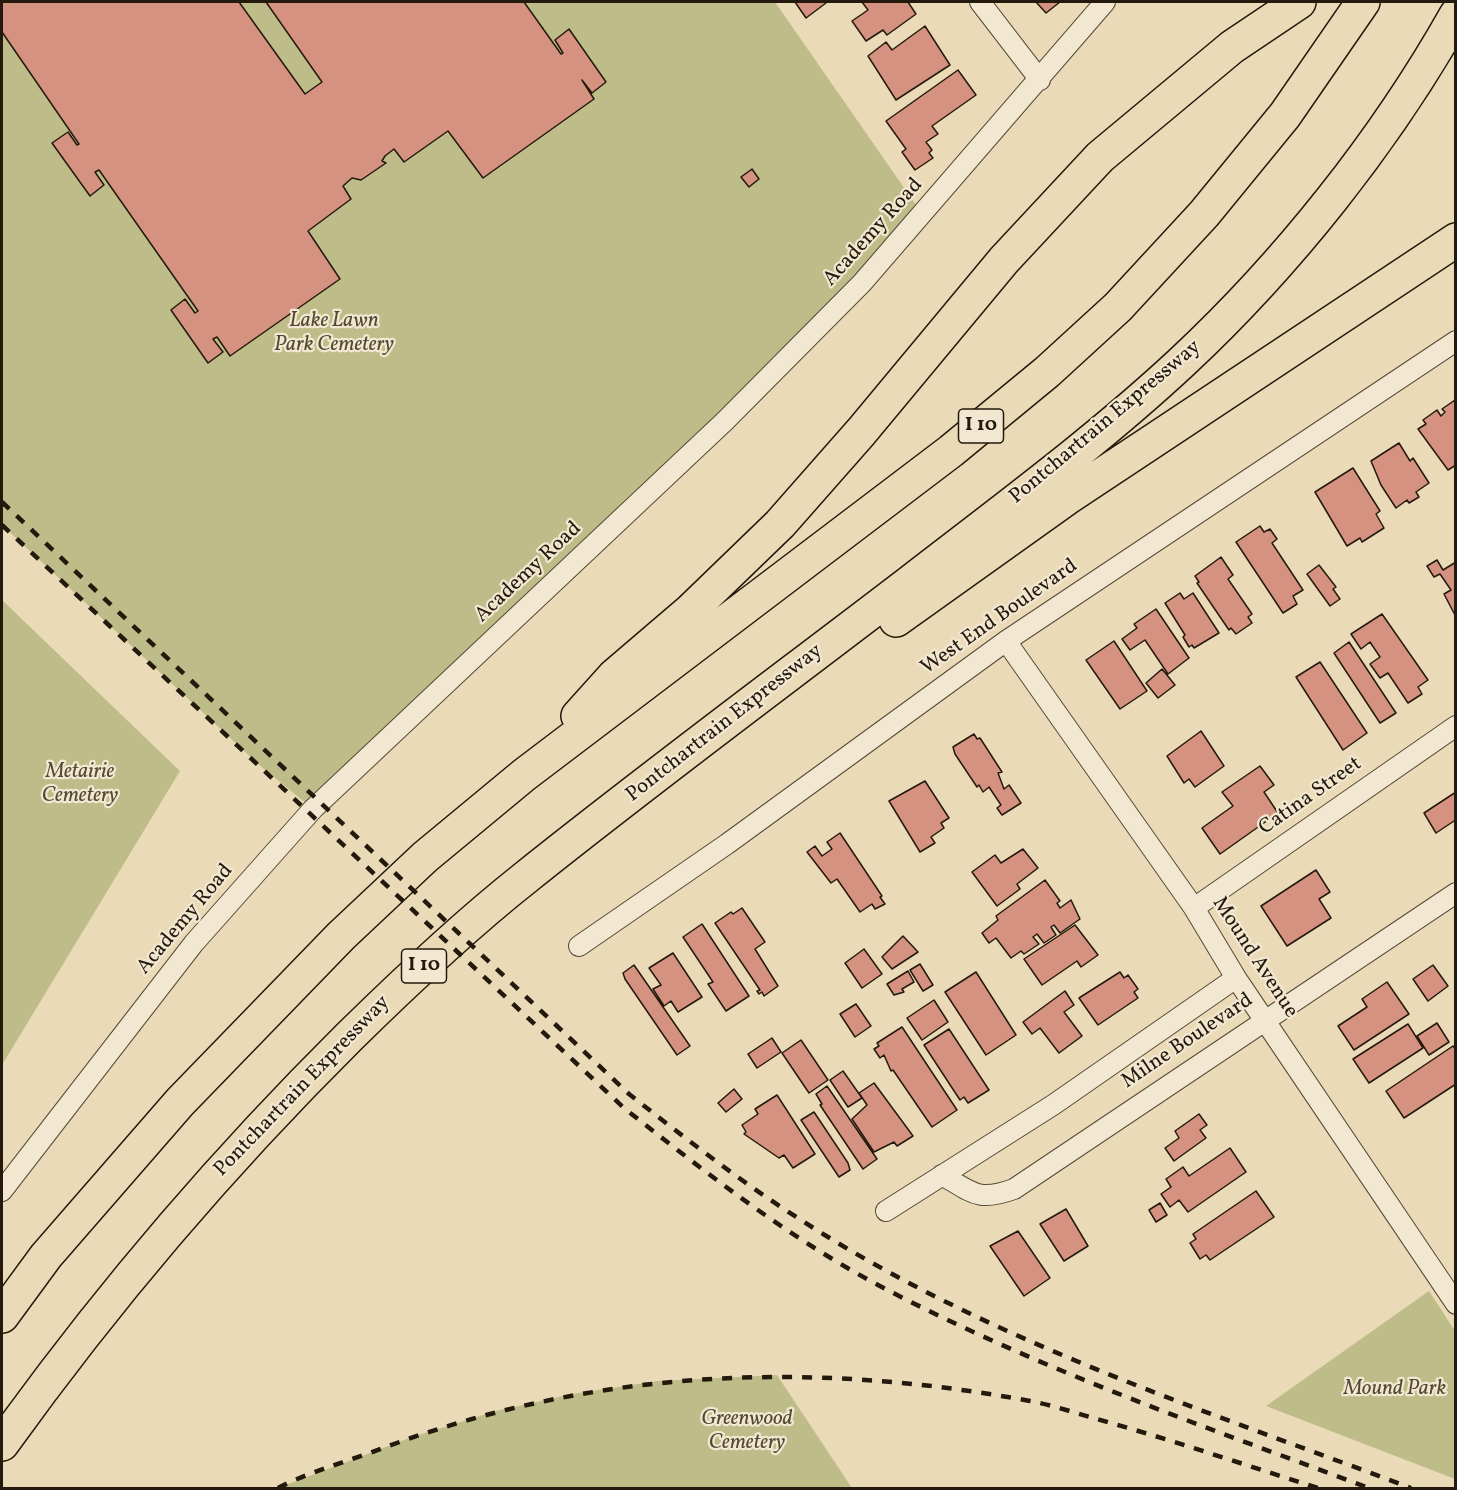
<!DOCTYPE html>
<html>
<head>
<meta charset="utf-8">
<style>
	body { margin:0 }
	#map { position:relative; width:1457px; height:1490px; overflow:hidden; background:#ebdab7; font-family:Vollkorn,serif }
	canvas { display:block }
	.frame { position:absolute; inset:0; border:3px solid #23190c; pointer-events:none }
</style>
</head>
<body>
<div id="map">
<canvas width="1457" height="1490"></canvas>
<div class="frame"></div>
</div>
<script>
const g = document.querySelector('canvas').getContext('2d');
g.lineJoin = 'round';
function fill(path, color) {
  g.fillStyle = color;
  g.fill(path, 'evenodd');
}
function trace(path, color, width, dash) {
  g.strokeStyle = color;
  g.lineWidth = width;
  g.lineCap = dash ? 'butt' : 'round';
  g.setLineDash(dash || []);
  g.stroke(path);
}
function label(font, color, halo, rows, align = 'center') {
  g.font = font + ' Vollkorn,serif';
  g.lineWidth = 4.5;
  g.setLineDash([]);
  g.textBaseline = 'middle';
  g.strokeStyle = halo;
  g.fillStyle = color;
  for (const [text, x, y, turn = 0] of rows) {
    g.save();
    g.translate(x, y);
    g.rotate((+turn || 0) * Math.PI / 180);
    g.textAlign = isNaN(turn) ? turn : align;
    if (halo) g.strokeText(text, 0, 0);
    g.fillText(text, 0, 0);
    g.restore();
  }
}
const green = new Path2D(`
	M 2,2 L 775,2 L 923,215 L 313,809 L 258,764 L 2,525 Z
	M 2,600 L 180,771 L 2,1065 Z
	M 1429,1291 L 1455,1331 L 1455,1479 L 1266,1406 Z
	M 777,1375 L 852,1488 L 278,1488 L 412,1437 L 496,1411 L 572,1394 L 658,1381 Z`);
const building = new Path2D(`
	M 2,2 L 239,2 L 305,94 L 322,82 L 266,2 L 524,2 L 561,54 L 563,53 L 555,40 L 569,29 L 606,82 L 592,93 L 582,80 L 594,99 L 483,178 L 448,131 L 404,162 L 394,149 L 385,156 L 382,161 L 386,163 L 361,180 L 352,178 L 343,186 L 351,199 L 308,231 L 340,279 L 230,356 L 217,337 L 213,339 L 223,352 L 208,363 L 171,310 L 185,299 L 195,313 L 198,311 L 99,170 L 95,172 L 104,185 L 90,196 L 52,143 L 68,132 L 77,145 L 79,144 L 2,32 Z
	M 795,2 L 825,2 L 826,3 L 806,18 Z
	M 862,2 L 908,2 L 916,14 L 887,35 L 883,30 L 866,41 L 852,21 L 868,10 Z
	M 1036,2 L 1060,2 L 1046,13 Z
	M 925,26 L 950,65 L 896,100 L 868,56 L 886,42 L 892,50 Z
	M 958,70 L 976,95 L 932,126 L 938,134 L 926,142 L 932,150 L 929,153 L 933,158 L 915,170 L 902,152 L 906,149 L 886,121 Z
	M 752,169 L 759,179 L 749,187 L 741,177 Z
	M 1455,400 L 1456,465 L 1448,470 L 1418,429 L 1426,424 L 1423,420 L 1437,410 L 1441,416 L 1445,412 L 1442,409 Z
	M 1399,443 L 1410,461 L 1413,458 L 1429,483 L 1416,492 L 1419,497 L 1409,503 L 1407,500 L 1396,508 L 1381,485 L 1371,461 Z
	M 1353,468 L 1380,511 L 1376,514 L 1384,528 L 1362,542 L 1360,538 L 1347,546 L 1315,492 Z
	M 1260,526 L 1264,532 L 1270,529 L 1277,539 L 1272,543 L 1303,590 L 1293,596 L 1297,604 L 1283,613 L 1236,542 Z
	M 1221,557 L 1233,575 L 1228,579 L 1252,614 L 1248,617 L 1252,623 L 1236,634 L 1231,628 L 1229,630 L 1197,583 L 1199,582 L 1195,576 Z
	M 1437,560 L 1443,570 L 1456,562 L 1456,617 L 1444,594 L 1451,590 L 1440,574 L 1434,577 L 1427,566 Z
	M 1319,565 L 1336,587 L 1333,589 L 1340,599 L 1330,606 L 1307,574 Z
	M 1180,593 L 1184,599 L 1193,593 L 1219,633 L 1194,648 L 1192,645 L 1189,647 L 1183,637 L 1185,635 L 1165,603 Z
	M 1156,609 L 1189,658 L 1168,674 L 1145,640 L 1130,650 L 1122,639 L 1137,628 L 1134,624 Z
	M 1382,614 L 1428,680 L 1418,687 L 1422,694 L 1408,703 L 1388,673 L 1380,678 L 1370,664 L 1380,657 L 1370,642 L 1361,649 L 1351,634 Z
	M 1114,641 L 1147,691 L 1120,709 L 1086,660 Z
	M 1349,642 L 1396,713 L 1380,723 L 1334,653 Z
	M 1320,662 L 1367,733 L 1343,750 L 1296,677 Z
	M 1162,669 L 1175,685 L 1158,698 L 1146,683 Z
	M 1201,731 L 1224,766 L 1195,787 L 1189,779 L 1184,783 L 1167,756 Z
	M 974,734 L 977,739 L 980,738 L 1002,772 L 998,773 L 1004,789 L 1009,785 L 1021,803 L 1002,815 L 997,808 L 1001,805 L 989,787 L 983,792 L 979,785 L 977,787 L 955,754 L 953,747 Z
	M 1260,766 L 1274,785 L 1264,792 L 1278,813 L 1220,854 L 1202,828 L 1233,806 L 1222,792 Z
	M 925,781 L 949,818 L 941,823 L 944,828 L 931,837 L 935,843 L 920,852 L 889,801 Z
	M 1456,792 L 1456,824 L 1454,821 L 1436,833 L 1424,813 Z
	M 840,833 L 882,896 L 880,897 L 885,904 L 875,909 L 872,904 L 860,912 L 837,879 L 831,883 L 807,852 L 815,846 L 822,856 L 832,849 L 827,842 Z
	M 1023,849 L 1038,868 L 1017,884 L 1020,889 L 997,906 L 972,872 L 995,855 L 1001,863 Z
	M 1316,870 L 1330,892 L 1319,899 L 1331,918 L 1287,946 L 1261,906 Z
	M 1045,880 L 1060,901 L 1057,903 L 1060,908 L 1071,900 L 1080,919 L 1060,933 L 1054,925 L 1051,927 L 1056,935 L 1044,943 L 1037,934 L 1033,937 L 1039,944 L 1024,954 L 1021,951 L 1011,958 L 996,938 L 989,943 L 982,933 L 998,920 L 996,916 Z
	M 742,908 L 765,942 L 755,949 L 778,986 L 764,996 L 762,992 L 759,994 L 757,991 L 760,990 L 715,923 L 731,912 L 733,914 Z
	M 702,924 L 749,996 L 726,1011 L 708,984 L 713,982 L 683,937 Z
	M 1075,925 L 1098,955 L 1081,967 L 1077,961 L 1042,985 L 1024,959 Z
	M 903,936 L 918,952 L 892,969 L 882,957 Z
	M 864,949 L 882,974 L 862,988 L 845,963 Z
	M 673,953 L 702,997 L 678,1012 L 671,1001 L 664,1006 L 653,989 L 661,985 L 649,968 Z
	M 920,964 L 933,985 L 923,991 L 910,970 Z
	M 634,965 L 690,1046 L 677,1055 L 625,979 L 623,973 Z
	M 1433,965 L 1448,986 L 1428,1001 L 1413,979 Z
	M 908,971 L 914,982 L 902,989 L 904,992 L 894,995 L 887,984 Z
	M 976,972 L 1016,1035 L 986,1055 L 945,992 Z
	M 1120,972 L 1124,978 L 1128,975 L 1138,989 L 1134,992 L 1138,998 L 1098,1025 L 1079,998 Z
	M 1387,982 L 1409,1014 L 1354,1050 L 1338,1026 L 1367,1007 L 1362,999 Z
	M 1065,991 L 1074,1005 L 1064,1012 L 1082,1036 L 1059,1053 L 1040,1028 L 1032,1034 L 1023,1022 Z
	M 934,1000 L 948,1022 L 922,1040 L 907,1018 Z
	M 856,1004 L 871,1026 L 855,1037 L 840,1014 Z
	M 1437,1023 L 1449,1042 L 1429,1055 L 1417,1036 Z
	M 1408,1024 L 1423,1048 L 1369,1083 L 1353,1059 Z
	M 902,1027 L 957,1110 L 932,1127 L 893,1070 L 891,1071 L 884,1055 L 880,1058 L 874,1049 L 879,1046 L 877,1043 Z
	M 949,1029 L 989,1090 L 968,1103 L 964,1097 L 960,1100 L 924,1045 Z
	M 772,1038 L 781,1052 L 757,1068 L 748,1054 Z
	M 801,1040 L 828,1080 L 809,1093 L 782,1053 Z
	M 1453,1046 L 1456,1050 L 1456,1084 L 1404,1118 L 1386,1091 Z
	M 843,1071 L 862,1098 L 848,1107 L 830,1080 Z
	M 874,1083 L 913,1136 L 897,1146 L 894,1142 L 874,1152 L 852,1119 L 867,1105 L 859,1093 Z
	M 827,1086 L 877,1159 L 863,1169 L 820,1105 L 822,1104 L 816,1094 Z
	M 734,1089 L 742,1099 L 726,1112 L 718,1103 Z
	M 777,1095 L 815,1154 L 793,1168 L 784,1155 L 779,1158 L 744,1134 L 746,1132 L 742,1125 L 758,1114 L 755,1109 Z
	M 814,1112 L 848,1163 L 850,1170 L 839,1177 L 801,1120 Z
	M 1199,1114 L 1207,1125 L 1200,1130 L 1206,1138 L 1174,1161 L 1165,1148 L 1179,1138 L 1175,1131 Z
	M 1230,1148 L 1246,1172 L 1188,1212 L 1179,1200 L 1170,1207 L 1161,1194 L 1171,1187 L 1166,1179 L 1183,1167 L 1189,1176 Z
	M 1256,1191 L 1274,1217 L 1210,1260 L 1206,1255 L 1200,1259 L 1190,1243 L 1196,1239 L 1193,1234 Z
	M 1160,1203 L 1167,1215 L 1156,1222 L 1149,1210 Z
	M 1066,1209 L 1088,1246 L 1064,1261 L 1040,1224 Z
	M 1018,1231 L 1050,1278 L 1024,1296 L 990,1246 Z`);
const street = new Path2D(`
	M 980,2 L 1040,80
	M 1006,641 L 1194,908 L 1236,978 L 1456,1304
	M 1194,908 L 1456,726
	M 579,946 L 727,844 L 1006,641 L 1456,341
	M 942,1175 C 973,1193 978,1202 1014,1189 L 1456,893
	M 2,1191 L 194,943 L 313,809 L 725,421 L 862,283 L 1105,2
	M 886,1211 L 1053,1105 L 1236,978`);
const highway = new Path2D(`
	M 896,620 L 1067,498 L 1456,240
	M 578,716 L 614,676 L 690,611 L 780,524 L 861,432 L 1004,260 L 1100,157 L 1232,47 L 1299,2
	M 2,1316 L 46,1256 L 180,1102 L 341,936 L 425,857 L 524,775 L 951,451 L 1047,372 L 1118,307 L 1204,214 L 1285,115 L 1363,2
	M 2,1444 C 106,1299 222,1163 349,1037 C 405,982 463,927 525,878 C 651,777 781,681 909,583 C 1002,511 1096,442 1182,362 C 1287,264 1385,141 1456,15`);
const rail = new Path2D(`
	M 2,502 L 629,1094 C 685,1138 741,1182 801,1220 C 988,1341 1204,1410 1411,1488
	M 2,525 L 624,1108 C 705,1172 786,1236 878,1285 C 1035,1368 1203,1426 1369,1488
	M 278,1488 C 311,1471 349,1461 383,1448 C 596,1369 808,1360 1030,1401 C 1052,1405 1075,1413 1097,1419 C 1172,1440 1245,1465 1318,1488`);
const shields = [
	[981,426,45],
	[424,966,45]
];
const shieldNames = [
	["I 10",981,426],
	["I 10",424,966]
];
const streetNames = [
	["Academy Road",874,233,-48],
	["Pontchartrain Expressway",1106,423,-40],
	["Academy Road",529,573,-43],
	["West End Boulevard",1000,618,-35],
	["Pontchartrain Expressway",725,724,-38],
	["Catina Street",1311,797,-35],
	["Academy Road",186,920,-50],
	["Mound Avenue",1254,958,57],
	["Milne Boulevard",1188,1042,-34],
	["Pontchartrain Expressway",303,1087,-46]
];
const parkNames = [
	["Lake Lawn",334,322],
	["Park Cemetery",334,346],
	["Metairie",80,773],
	["Cemetery",80,797],
	["Mound Park",1395,1390],
	["Greenwood",747,1420],
	["Cemetery",747,1444]
];
fill(green, '#bebd89');
fill(building, '#d69281');
trace(building, '#23190c', 1.5);
trace(street, '#554937', 22);
trace(highway, '#23190c', 36);
trace(street, '#f2e7d0', 20);
trace(highway, '#ebdab7', 33);
trace(rail, '#23190c', 4.5, [10, 10]);
for (const [x, y, w] of shields) {
  const box = new Path2D();
  box.roundRect(x - w / 2, y - 17, w, 34, 4.5);
  g.fillStyle = '#f2e7d0';
  g.fill(box);
  trace(box, '#23190c', 1.5);
}
label('bold 20px', '#23190c', null, shieldNames);
label('21px', '#23190c', '#f2e7d0', streetNames);
label('italic 21px', '#524a32', '#f2e7d0', parkNames);
</script>
</body>
</html>
